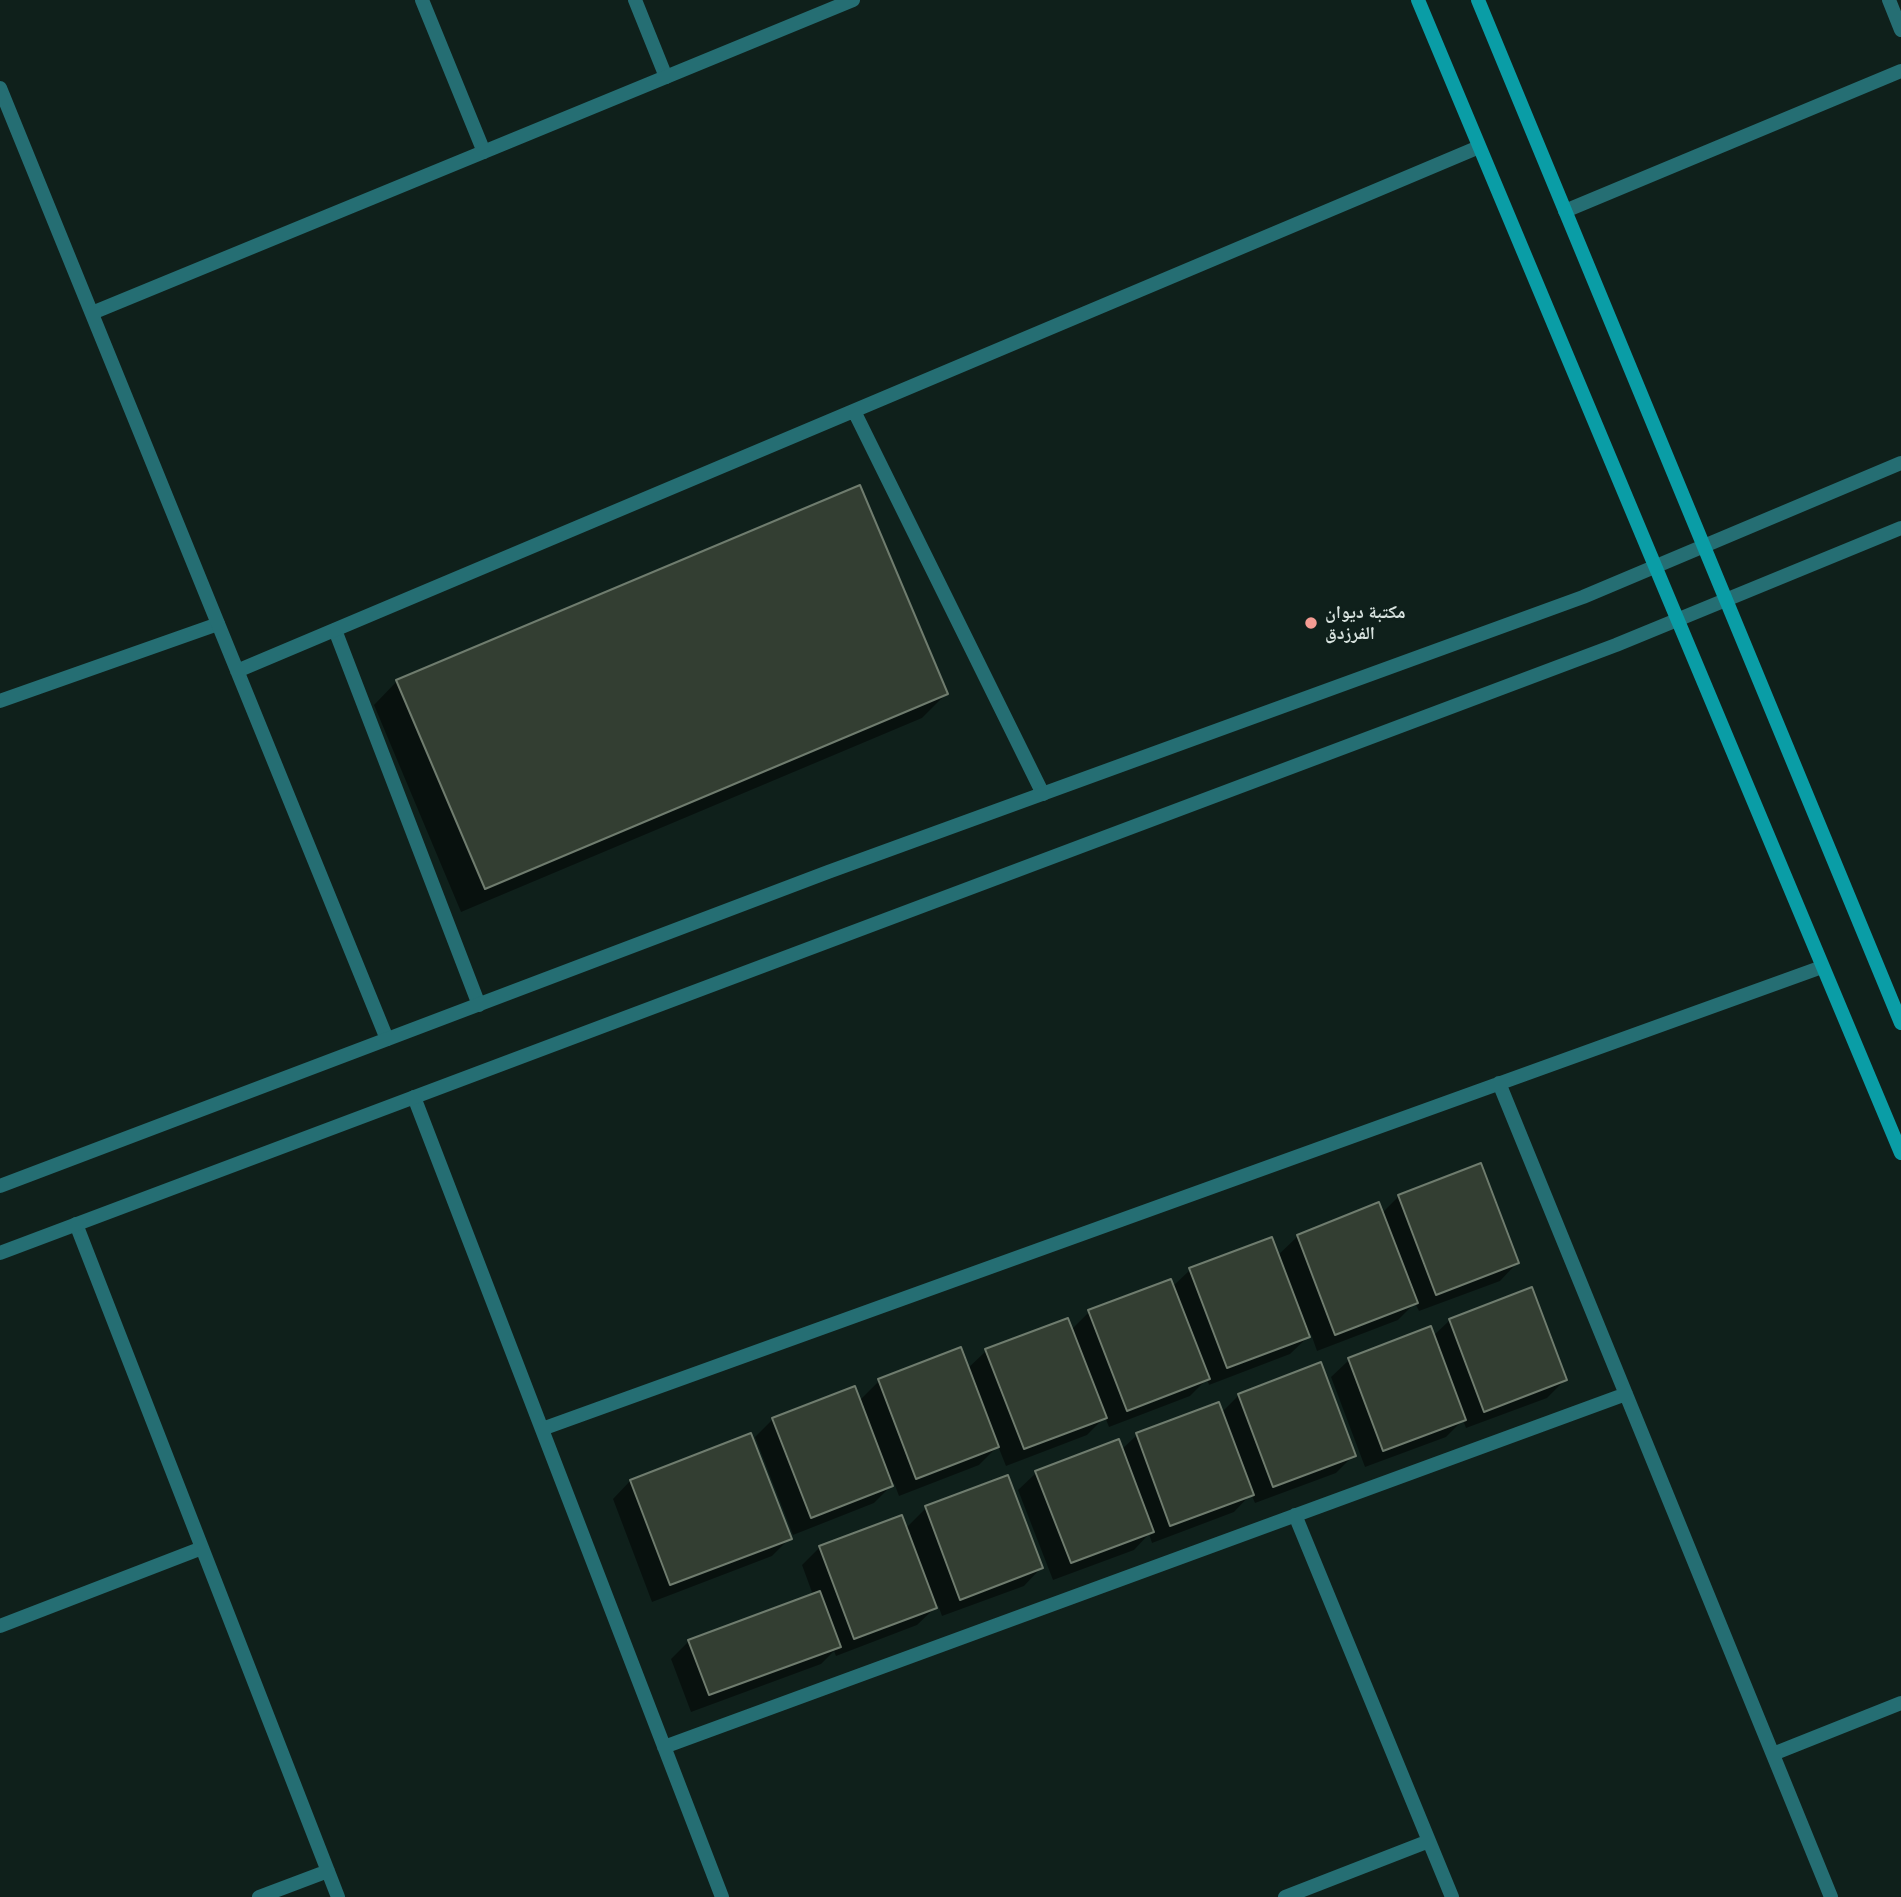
<!DOCTYPE html>
<html>
<head>
<meta charset="utf-8">
<style>
	body { margin:0 }
	canvas { display:block; background:#0f201b }
</style>
</head>
<body>
<canvas width="1901" height="1897"></canvas>
<script>
const g = document.querySelector('canvas').getContext('2d');
g.lineJoin = 'round';
function fill(path, color) {
  g.fillStyle = color;
  g.fill(path, 'evenodd');
}
function trace(path, color, width, dash) {
  g.strokeStyle = color;
  g.lineWidth = width;
  g.lineCap = dash ? 'butt' : 'round';
  g.setLineDash(dash || []);
  g.stroke(path);
}
function label(font, color, halo, rows, align = 'center') {
  g.font = font + ' "Noto Sans","Noto Naskh Arabic",sans-serif';
  g.lineWidth = 5;
  g.setLineDash([]);
  g.textBaseline = 'middle';
  g.strokeStyle = halo;
  g.fillStyle = color;
  for (const [text, x, y, turn = 0] of rows) {
    g.save();
    g.translate(x, y);
    g.rotate((+turn || 0) * Math.PI / 180);
    g.textAlign = isNaN(turn) ? turn : align;
    if (halo) g.strokeText(text, 0, 0);
    g.fillText(text, 0, 0);
    g.restore();
  }
}
const shadow = new Path2D(`
	M 397,681 L 946,694 L 922,718 L 461,912 L 374,705 Z
	M 1399,1196 L 1517,1263 L 1500,1281 L 1419,1311 L 1415,1303 L 1398,1320 L 1317,1351 L 1311,1334 L 1290,1354 L 1209,1385 L 1207,1379 L 1190,1396 L 1109,1427 L 1105,1417 L 1087,1435 L 1006,1466 L 998,1446 L 979,1465 L 899,1496 L 894,1483 L 874,1503 L 793,1535 L 755,1437 L 773,1419 L 859,1401 L 879,1381 L 967,1369 L 986,1351 L 1071,1330 L 1089,1312 L 1172,1287 L 1190,1270 L 1271,1239 L 1277,1256 L 1298,1236 L 1382,1213 Z
	M 1450,1320 L 1565,1380 L 1547,1398 L 1466,1428 L 1463,1420 L 1446,1437 L 1365,1467 L 1331,1377 L 1349,1360 L 1433,1336 Z
	M 1239,1395 L 1354,1455 L 1336,1473 L 1255,1503 L 1251,1494 L 1234,1512 L 1152,1543 L 1149,1534 L 1134,1550 L 1053,1580 L 1018,1490 L 1036,1473 L 1121,1450 L 1137,1435 L 1218,1404 L 1221,1413 Z
	M 1007,1478 L 1041,1568 L 1024,1586 L 942,1616 L 938,1605 L 917,1625 L 836,1656 L 834,1651 L 821,1664 L 691,1712 L 671,1659 L 689,1641 L 813,1595 L 802,1565 L 820,1547 L 906,1528 L 926,1508 Z
	M 630,1481 L 790,1538 L 772,1556 L 652,1602 L 613,1499 Z`);
const building = new Path2D(`
	M 860,485 L 948,694 L 485,889 L 396,680 Z
	M 1481,1163 L 1519,1263 L 1436,1295 L 1398,1195 Z
	M 1379,1202 L 1418,1303 L 1335,1335 L 1297,1235 Z
	M 1272,1237 L 1310,1337 L 1227,1368 L 1189,1268 Z
	M 1171,1279 L 1210,1379 L 1127,1411 L 1088,1310 Z
	M 1532,1287 L 1567,1380 L 1484,1412 L 1449,1319 Z
	M 1068,1318 L 1107,1418 L 1024,1449 L 985,1349 Z
	M 1431,1326 L 1466,1420 L 1383,1451 L 1348,1358 Z
	M 961,1347 L 999,1447 L 916,1479 L 878,1379 Z
	M 1321,1362 L 1356,1456 L 1273,1487 L 1238,1394 Z
	M 855,1386 L 893,1486 L 811,1518 L 772,1418 Z
	M 1219,1402 L 1254,1495 L 1170,1526 L 1136,1433 Z
	M 751,1433 L 792,1539 L 670,1585 L 630,1480 Z
	M 1119,1439 L 1154,1532 L 1071,1563 L 1035,1471 Z
	M 1008,1475 L 1043,1568 L 960,1600 L 925,1506 Z
	M 902,1515 L 937,1608 L 854,1639 L 819,1546 Z
	M 820,1591 L 841,1647 L 709,1695 L 688,1640 Z`);
const service = new Path2D(`
	M 635,0 L 666,77
	M 335,630 L 479,1005
	M 0,701 L 218,624`);
const minor = new Path2D(`
	M 422,0 L 484,152
	M 1889,0 L 1901,30
	M 0,88 L 387,1039
	M 1565,211 L 1901,71
	M 92,313 L 853,0
	M 854,411 L 1043,794
	M 237,671 L 1479,147
	M 1499,1083 L 1831,1897
	M 414,1097 L 722,1897
	M 76,1224 L 338,1897
	M 542,1429 L 1822,967
	M 1295,1515 L 1452,1897
	M 0,1626 L 202,1548
	M 664,1747 L 1626,1394
	M 1773,1754 L 1901,1703
	M 259,1897 L 328,1871
	M 1285,1897 L 1429,1841`);
const tertiary = new Path2D(`
	M 0,1186 L 828,872 L 1583,597 L 1901,463
	M 0,1253 L 1616,645 L 1901,528`);
const secondary = new Path2D(`
	M 1418,0 L 1901,1153
	M 1478,0 L 1901,1023`);
const markers = [
	[1311,623,7,"#f59c93"]
];
const poiNames = [
	["مكتبة ديوان",1325,613],
	["الفرزدق",1325,634]
];
fill(shadow, '#0007');
fill(building, '#333e32');
trace(building, '#6f7c6e', 2);
trace(service, '#256e73', 14);
trace(minor, '#256e73', 14);
trace(tertiary, '#256e73', 14);
trace(secondary, '#0a9da6', 14);
for (const [x, y, r, color] of markers) {
  const dot = new Path2D();
  dot.arc(x, y, r, 0, 2 * Math.PI);
  g.fillStyle = color;
  g.fill(dot);
  trace(dot, '#0f201b', 2.5);
}
label('bold 18px', '#d7e2de', '#0f201b', poiNames, 'left');
</script>
</body>
</html>
